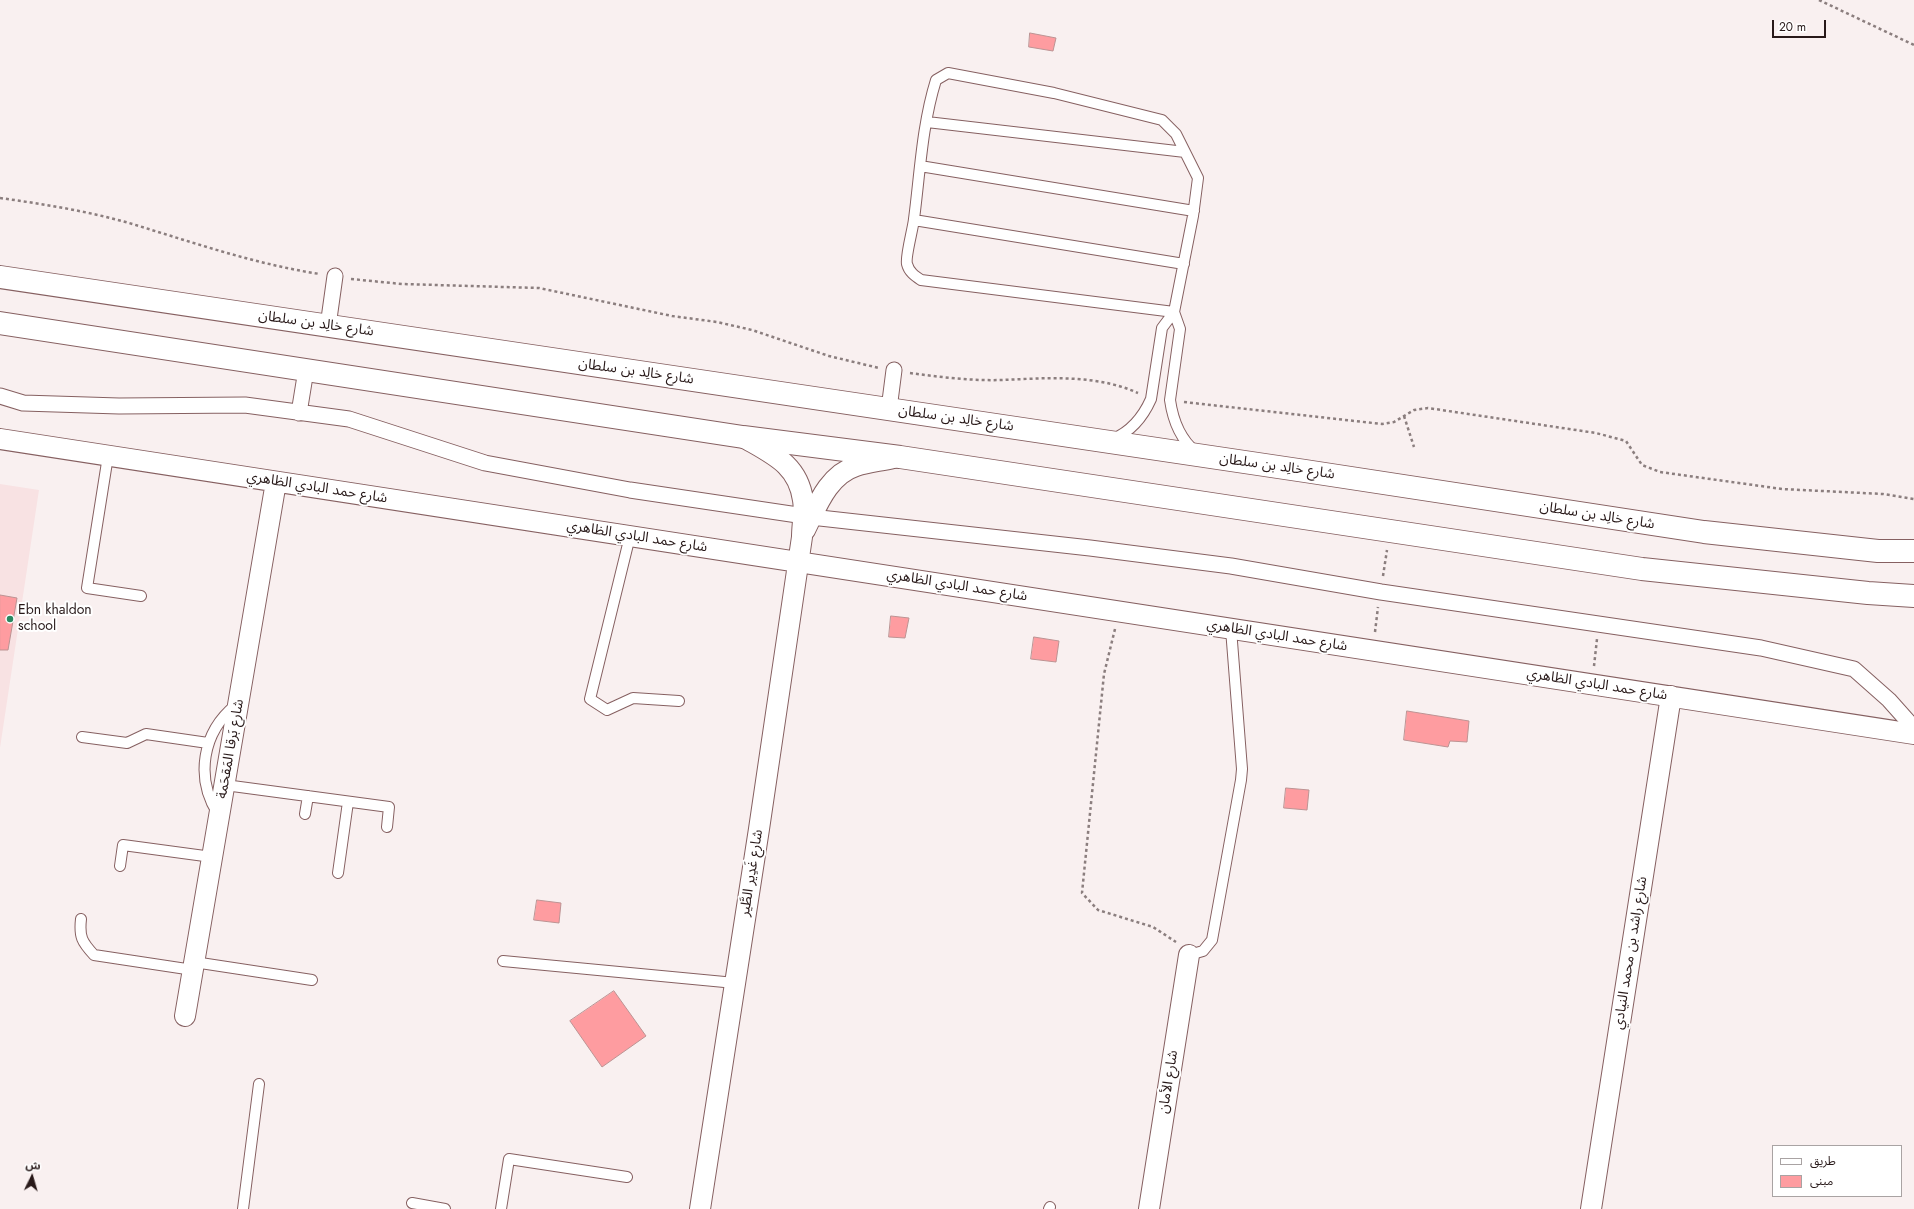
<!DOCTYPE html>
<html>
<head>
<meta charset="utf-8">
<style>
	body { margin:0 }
	#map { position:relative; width:1914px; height:1209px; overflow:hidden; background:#f9f0f0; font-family:Jost,"Noto Sans Arabic",sans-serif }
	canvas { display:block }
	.legend { position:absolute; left:1772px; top:1145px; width:130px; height:52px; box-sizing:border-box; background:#fff; border:1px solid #a9a3a3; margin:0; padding:5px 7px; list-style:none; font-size:12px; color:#281919 }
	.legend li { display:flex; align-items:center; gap:8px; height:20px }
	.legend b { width:20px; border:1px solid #a9a3a3 }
	.north { position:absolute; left:12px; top:1157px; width:40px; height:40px; -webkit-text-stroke:3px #fff; paint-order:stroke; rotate:5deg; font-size:11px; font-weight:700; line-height:16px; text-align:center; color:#281919 }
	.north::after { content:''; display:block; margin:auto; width:14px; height:18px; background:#281919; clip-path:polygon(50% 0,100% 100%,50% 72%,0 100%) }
	.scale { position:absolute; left:1772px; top:20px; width:54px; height:18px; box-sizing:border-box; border:2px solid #281919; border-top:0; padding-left:5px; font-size:12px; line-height:14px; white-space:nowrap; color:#281919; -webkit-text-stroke:3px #fff; paint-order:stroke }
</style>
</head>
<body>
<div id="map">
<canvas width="1914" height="1209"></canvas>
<ul class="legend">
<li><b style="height:5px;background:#fff"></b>طريق</li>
<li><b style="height:11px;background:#fe9ca0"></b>مبنى</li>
</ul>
<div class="north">ش</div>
<div class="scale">20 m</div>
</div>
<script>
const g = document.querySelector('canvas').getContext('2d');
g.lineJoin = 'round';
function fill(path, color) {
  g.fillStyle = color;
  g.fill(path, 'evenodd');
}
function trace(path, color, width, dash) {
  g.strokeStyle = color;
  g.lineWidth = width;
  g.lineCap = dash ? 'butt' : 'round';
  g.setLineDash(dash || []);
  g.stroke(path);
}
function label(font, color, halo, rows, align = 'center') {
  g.font = font + ' Jost,"Noto Sans Arabic",sans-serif';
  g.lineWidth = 4;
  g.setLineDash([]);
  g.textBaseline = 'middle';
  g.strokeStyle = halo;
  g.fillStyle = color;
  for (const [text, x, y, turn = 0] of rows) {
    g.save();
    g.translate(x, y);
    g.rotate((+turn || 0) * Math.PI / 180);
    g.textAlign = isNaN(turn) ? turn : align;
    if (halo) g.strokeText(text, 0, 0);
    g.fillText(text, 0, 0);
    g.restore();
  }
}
const built = new Path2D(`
	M 0,484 L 39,490 L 0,748 Z`);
const building = new Path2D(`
	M 1030,33 L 1056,38 L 1053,51 L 1029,47 Z
	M 0,595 L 17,598 L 8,650 L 0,650 Z
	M 891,616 L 909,618 L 905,638 L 889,637 Z
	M 1034,637 L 1059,641 L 1056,662 L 1031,659 Z
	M 1407,711 L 1469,721 L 1467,742 L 1450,741 L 1448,747 L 1404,740 Z
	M 1286,788 L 1309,790 L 1307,810 L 1284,808 Z
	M 537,900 L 561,903 L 559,923 L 534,920 Z
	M 614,991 L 646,1036 L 602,1067 L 570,1021 Z`);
const path = new Path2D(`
	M 1819,0 L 1914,45
	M 0,198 C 43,204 87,211 129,223 C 192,242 254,264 320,274
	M 351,279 L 402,284 L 539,288 L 672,316 L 717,322 L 752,330 L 829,356 L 879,368
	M 910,373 C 940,377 971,381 1002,380 C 1047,378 1096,374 1138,393
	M 1184,402 L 1382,424 L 1394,422 L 1414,410 L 1428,408 L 1596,433 L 1626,441 L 1642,465 L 1660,472 L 1782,489 L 1883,494 L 1914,499
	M 1404,416 L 1414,447
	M 1383,576 L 1387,550
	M 1115,629 L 1104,674 L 1082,893 L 1098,910 L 1153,927 L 1176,942
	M 1375,632 L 1378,607
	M 1594,666 L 1597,639`);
const service = new Path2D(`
	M 948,73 L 1054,93 L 1162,120 L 1176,134 L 1198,178 L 1193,216 L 1174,312 L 921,280 C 915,276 909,272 907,264 C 905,257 913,229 914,219 C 920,173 922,125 936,80 Z
	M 927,122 L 1185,152
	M 920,166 L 1194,211
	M 914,220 L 1184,264
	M 1113,439 C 1132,431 1143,417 1151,399 L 1162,328 L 1174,312 L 1180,329 L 1170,400 C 1173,421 1180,439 1196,452
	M 108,456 L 87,588 L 141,596
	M 630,536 L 590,699 L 607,710 L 633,698 L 679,701
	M 82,737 L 127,743 L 146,734 L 208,743
	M 225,785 L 389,807 L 387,827
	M 218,814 C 195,778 202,732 236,705
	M 305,814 L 308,796
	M 120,866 L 123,845 L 212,857
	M 338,873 L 348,802
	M 81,919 C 79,937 82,942 94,955 L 193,970
	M 1189,955 L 1203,951 L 1212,940 L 1241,780 L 1242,769 L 1231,629
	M 503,961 L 735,983
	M 194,962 L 312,980
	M 412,1203 L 445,1209
	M 243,1209 L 259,1084
	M 501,1209 L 509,1159 L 627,1177
	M 1049,1209 L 1050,1207`);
const pedestrian = new Path2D(`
	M 328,326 L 335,276
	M 0,396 L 23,403 L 119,406 L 245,405 L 349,419 L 485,463 L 630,490 L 811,517 L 1090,548 L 1231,566 L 1381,592 L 1761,648 L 1854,669 L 1889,700 L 1914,728
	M 889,409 L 894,370
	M 299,413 L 306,370`);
const minor = new Path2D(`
	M 0,439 L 1914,734
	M 805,530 C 817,506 828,475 856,466 C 868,462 881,461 893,458
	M 185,1016 L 276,482
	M 700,1209 L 759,829 L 802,537 C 802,525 805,511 803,500 C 798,464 772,454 743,437
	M 1149,1209 L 1189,955
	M 1591,1209 L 1671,696`);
const primary = new Path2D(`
	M 0,277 L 1305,471 L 1704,532 L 1878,551 L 1914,551
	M 0,323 L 743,437 L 900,457 L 1642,569 L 1868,593 L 1914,596`);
const markers = [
	[10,619,4,"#2a8860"]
];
const streetNames = [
	["شارع خالِد بن سلطان",316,324,8],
	["شارع خالِد بن سلطان",636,372,8],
	["شارع خالِد بن سلطان",956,419,8],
	["شارع خالِد بن سلطان",1277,467,8],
	["شارع حمد البادي الظاهري",317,488,9],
	["شارع خالِد بن سلطان",1597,516,9],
	["شارع حمد البادي الظاهري",637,537,9],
	["شارع حمد البادي الظاهري",957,586,9],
	["شارع حمد البادي الظاهري",1277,636,9],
	["شارع حمد البادي الظاهري",1597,685,9],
	["شارع بَرقا المَقحَمة",231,749,-80],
	["شارع غَدِير الطَّير",752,873,-81],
	["شارع راشد بن محمد النيادي",1631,953,-81],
	["شارع الأمان",1169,1082,-81]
];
const poiNames = [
	["Ebn khaldon",18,611],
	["school",18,627]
];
fill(built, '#f8e2e3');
fill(building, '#fe9ca0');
trace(building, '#bc9393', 1);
trace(service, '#866061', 12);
trace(pedestrian, '#866061', 17);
trace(minor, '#866061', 22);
trace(primary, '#866061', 24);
trace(path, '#8b7e7e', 2.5, [3, 3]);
trace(service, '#fff', 10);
trace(pedestrian, '#fff', 15);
trace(minor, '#fff', 20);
trace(primary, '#fff', 22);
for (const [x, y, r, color] of markers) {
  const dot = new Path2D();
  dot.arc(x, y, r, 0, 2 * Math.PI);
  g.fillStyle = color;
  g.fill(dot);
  trace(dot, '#fff', 1.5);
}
label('14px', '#281919', '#fff', streetNames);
label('14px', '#281919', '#fff', poiNames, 'left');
</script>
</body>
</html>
